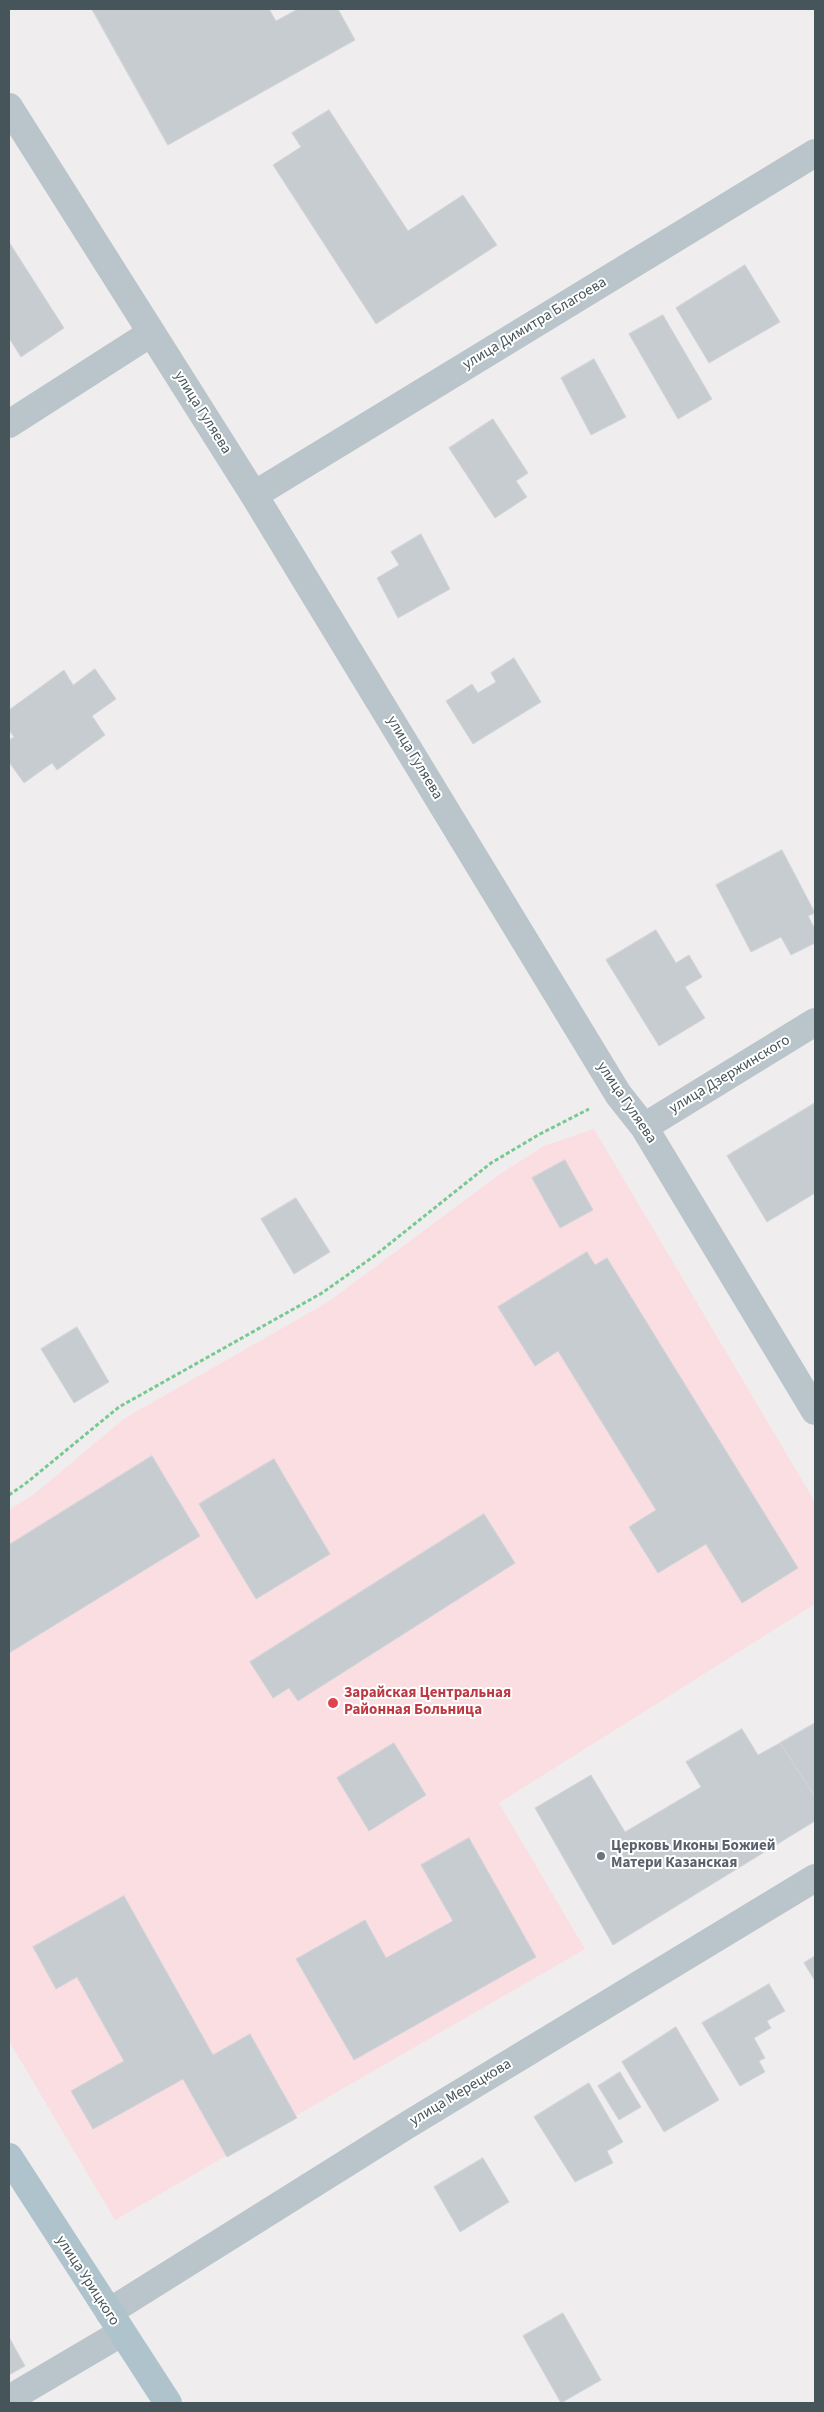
<!DOCTYPE html>
<html>
<head>
<meta charset="utf-8">
<style>
	body { margin:0 }
	#map { position:relative; width:824px; height:2412px; overflow:hidden; background:#f0edee; font-family:"Source Sans 3",sans-serif }
	canvas { display:block }
	.frame { position:absolute; inset:0; border:10px solid #46555a; pointer-events:none }
</style>
</head>
<body>
<div id="map">
<canvas width="824" height="2412"></canvas>
<div class="frame"></div>
</div>
<script>
const g = document.querySelector('canvas').getContext('2d');
g.lineJoin = 'round';
function fill(path, color) {
  g.fillStyle = color;
  g.fill(path, 'evenodd');
}
function trace(path, color, width, dash) {
  g.strokeStyle = color;
  g.lineWidth = width;
  g.lineCap = dash ? 'butt' : 'round';
  g.setLineDash(dash || []);
  g.stroke(path);
}
function label(font, color, halo, rows, align = 'center') {
  g.font = font + ' "Source Sans 3",sans-serif';
  g.lineWidth = 4;
  g.setLineDash([]);
  g.textBaseline = 'middle';
  g.strokeStyle = halo;
  g.fillStyle = color;
  for (const [text, x, y, turn = 0] of rows) {
    g.save();
    g.translate(x, y);
    g.rotate((+turn || 0) * Math.PI / 180);
    g.textAlign = isNaN(turn) ? turn : align;
    if (halo) g.strokeText(text, 0, 0);
    g.fillText(text, 0, 0);
    g.restore();
  }
}
const medical = new Path2D(`
	M 594,1129 L 815,1502 L 815,1604 L 499,1803 L 585,1949 L 115,2220 L 9,2041 L 9,1510 L 33,1495 L 125,1418 L 328,1302 L 500,1174 L 544,1146 Z`);
const building = new Path2D(`
	M 92,9 L 269,9 L 276,21 L 298,9 L 338,9 L 355,40 L 168,145 Z
	M 329,110 L 408,231 L 463,195 L 497,245 L 376,324 L 273,165 L 301,147 L 292,133 Z
	M 9,242 L 64,328 L 21,357 L 9,338 Z
	M 745,265 L 780,322 L 709,363 L 676,308 Z
	M 663,315 L 712,399 L 678,419 L 629,334 Z
	M 594,359 L 626,417 L 591,435 L 561,378 Z
	M 493,419 L 528,473 L 516,481 L 527,497 L 495,518 L 449,448 Z
	M 421,534 L 450,589 L 398,618 L 377,578 L 399,565 L 391,552 Z
	M 514,658 L 541,702 L 473,744 L 446,701 L 472,684 L 478,693 L 496,682 L 491,673 Z
	M 95,669 L 116,699 L 92,716 L 105,735 L 57,770 L 52,763 L 24,783 L 9,762 L 9,740 L 14,737 L 9,730 L 9,710 L 64,670 L 73,685 Z
	M 782,850 L 815,913 L 808,916 L 815,929 L 815,943 L 791,955 L 781,937 L 751,952 L 716,885 Z
	M 656,930 L 676,963 L 689,955 L 702,977 L 685,987 L 705,1018 L 659,1046 L 606,960 Z
	M 815,1103 L 815,1193 L 767,1222 L 727,1156 Z
	M 565,1160 L 593,1210 L 560,1228 L 532,1178 Z
	M 296,1198 L 330,1252 L 294,1274 L 261,1219 Z
	M 587,1252 L 595,1265 L 607,1258 L 798,1568 L 742,1603 L 706,1544 L 658,1573 L 629,1527 L 656,1510 L 558,1351 L 535,1366 L 498,1307 Z
	M 77,1327 L 109,1382 L 74,1403 L 41,1349 Z
	M 152,1456 L 200,1536 L 9,1653 L 9,1545 Z
	M 274,1459 L 330,1554 L 256,1599 L 199,1504 Z
	M 484,1514 L 515,1563 L 298,1701 L 289,1688 L 273,1698 L 250,1662 Z
	M 815,1723 L 815,1796 L 780,1743 Z
	M 742,1729 L 758,1755 L 780,1743 L 815,1796 L 815,1821 L 613,1945 L 535,1808 L 591,1775 L 625,1832 L 701,1787 L 686,1762 Z
	M 394,1743 L 426,1795 L 369,1831 L 337,1778 Z
	M 469,1838 L 536,1957 L 354,2060 L 296,1959 L 365,1920 L 386,1958 L 453,1921 L 421,1865 Z
	M 124,1896 L 213,2055 L 250,2034 L 297,2118 L 227,2157 L 183,2079 L 93,2129 L 71,2091 L 124,2061 L 77,1977 L 56,1989 L 33,1947 Z
	M 815,1956 L 815,1981 L 804,1963 Z
	M 769,1984 L 785,2011 L 767,2021 L 771,2028 L 754,2038 L 765,2058 L 759,2061 L 765,2072 L 740,2086 L 702,2023 Z
	M 676,2027 L 719,2100 L 664,2132 L 622,2062 Z
	M 620,2072 L 641,2107 L 619,2120 L 598,2086 Z
	M 589,2083 L 623,2142 L 607,2151 L 613,2163 L 575,2182 L 534,2117 Z
	M 483,2158 L 509,2202 L 460,2232 L 434,2187 Z
	M 563,2313 L 601,2380 L 561,2403 L 523,2336 Z
	M 9,2337 L 25,2366 L 9,2375 Z`);
const path = new Path2D(`
	M 9,1495 L 25,1484 L 119,1407 L 322,1293 L 373,1257 L 491,1163 L 540,1134 L 589,1109`);
const minor = new Path2D(`
	M 9,107 L 254,495 L 618,1094 L 644,1127 L 815,1411
	M 9,424 L 151,333
	M 254,495 L 815,153
	M 644,1127 L 815,1022
	M 109,2312 L 409,2124 L 815,1878
	M 9,2399 L 121,2333`);
const major = new Path2D(`
	M 9,2157 L 168,2403`);
const markers = [
	[333,1703,6,"#e0444e"],
	[601,1856,5,"#6b7280"]
];
const streetNames = [
	["улица Димитра Благоева",535,324,-31],
	["улица Гуляева",202,413,58],
	["улица Гуляева",414,758,59],
	["улица Дзержинского",730,1075,-31],
	["улица Гуляева",626,1103,56],
	["улица Мерецкова",461,2093,-31],
	["улица Урицкого",87,2281,57]
];
const healthNames = [
	["Зарайская Центральная",344,1694],
	["Районная Больница",344,1711]
];
const worshipNames = [
	["Церковь Иконы Божией",611,1847],
	["Матери Казанская",611,1864]
];
fill(medical, '#fadee1');
fill(building, '#c7ccd0');
trace(building, '#d1d5d9', 1);
trace(path, '#76c98f', 3, [4, 2.5]);
trace(minor, '#b9c5ca', 28);
trace(major, '#aec3cc', 28);
for (const [x, y, r, color] of markers) {
  const dot = new Path2D();
  dot.arc(x, y, r, 0, 2 * Math.PI);
  g.fillStyle = color;
  g.fill(dot);
  trace(dot, '#fff', 2);
}
label('15px', '#46555a', '#fff', streetNames);
label('bold 15px', '#be3a42', '#fff', healthNames, 'left');
label('bold 15px', '#5b616d', '#fff', worshipNames, 'left');
</script>
</body>
</html>
